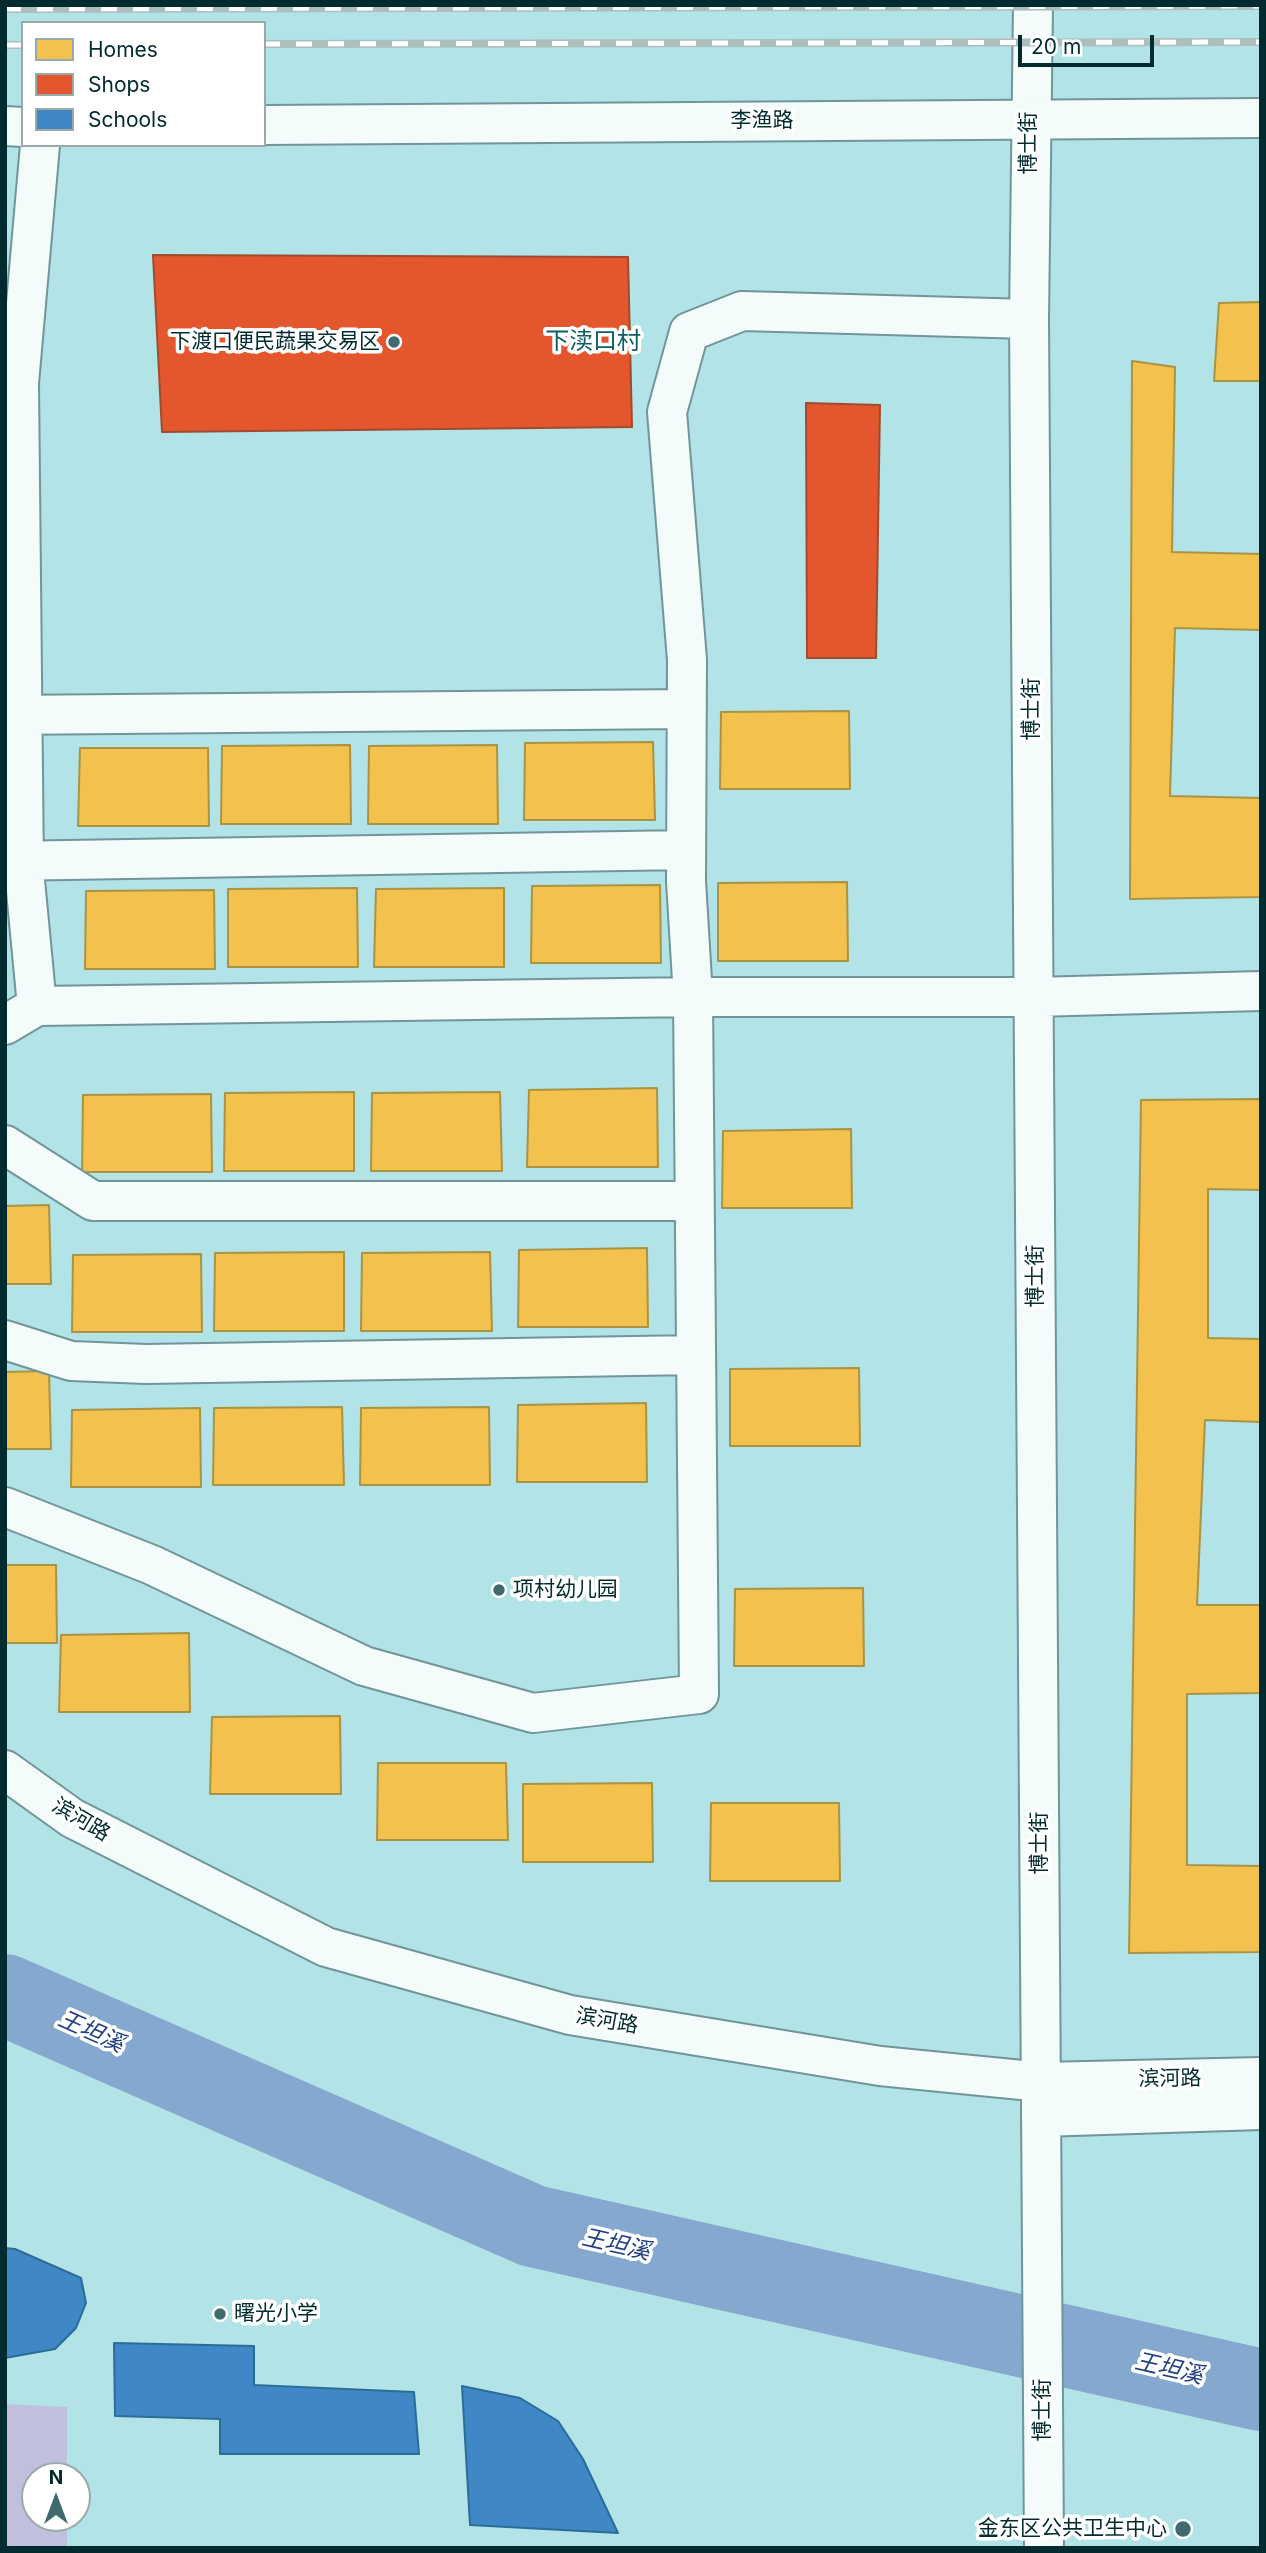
<!DOCTYPE html>
<html>
<head>
<meta charset="utf-8">
<style>
	body { margin:0 }
	#map { position:relative; width:1266px; height:2553px; overflow:hidden; background:#b1e3e7; font-family:Inter,sans-serif }
	canvas { display:block }
	.frame { position:absolute; inset:0; border:7px solid #012b2e; pointer-events:none }
	.legend { position:absolute; left:21px; top:21px; width:245px; height:126px; box-sizing:border-box; background:#fff; border:2px solid #99aaab; margin:0; padding:9px 12px; list-style:none; font-size:21px; color:#012b2e }
	.legend li { display:flex; align-items:center; gap:14px; height:35px }
	.legend b { width:35px; border:2px solid #99aaab }
	.north { position:absolute; left:21px; top:2462px; width:70px; height:70px; box-sizing:border-box; background:#fff; border:2px solid #99aaab; border-radius:50%; rotate:0deg; font-size:19px; font-weight:700; line-height:28px; text-align:center; color:#012b2e }
	.north::after { content:''; display:block; margin:auto; width:24px; height:32px; background:#3f6b6f; clip-path:polygon(50% 0,100% 100%,50% 72%,0 100%) }
	.scale { position:absolute; left:1018px; top:35px; width:136px; height:32px; box-sizing:border-box; border:4px solid #012b2e; border-top:0; padding-left:9px; font-size:21px; line-height:24px; white-space:nowrap; color:#012b2e; -webkit-text-stroke:5px #fff; paint-order:stroke }
</style>
</head>
<body>
<div id="map">
<canvas width="1266" height="2553"></canvas>
<div class="frame"></div>
<ul class="legend">
<li><b style="height:19px;background:#f2c14e"></b>Homes</li>
<li><b style="height:19px;background:#e4572e"></b>Shops</li>
<li><b style="height:19px;background:#3f88c5"></b>Schools</li>
</ul>
<div class="north">N</div>
<div class="scale">20 m</div>
</div>
<script>
const g = document.querySelector('canvas').getContext('2d');
g.lineJoin = 'round';
function fill(path, color) {
  g.fillStyle = color;
  g.fill(path, 'evenodd');
}
function trace(path, color, width, dash) {
  g.strokeStyle = color;
  g.lineWidth = width;
  g.lineCap = dash ? 'butt' : 'round';
  g.setLineDash(dash || []);
  g.stroke(path);
}
function label(font, color, halo, rows, align = 'center') {
  g.font = font + ' Inter,"Noto Sans SC",sans-serif';
  g.lineWidth = 7;
  g.setLineDash([]);
  g.textBaseline = 'middle';
  g.strokeStyle = halo;
  g.fillStyle = color;
  for (const [text, x, y, turn = 0] of rows) {
    g.save();
    g.translate(x, y);
    g.rotate((+turn || 0) * Math.PI / 180);
    g.textAlign = isNaN(turn) ? turn : align;
    if (halo) g.strokeText(text, 0, 0);
    g.fillText(text, 0, 0);
    g.restore();
  }
}
const green = new Path2D(`
	M 5,2404 L 67,2407 L 67,2476 L 35,2476 L 35,2518 L 67,2518 L 67,2548 L 5,2548 Z`);
const homes = new Path2D(`
	M 1261,302 L 1261,381 L 1214,381 L 1219,303 Z
	M 1132,361 L 1175,367 L 1172,552 L 1261,554 L 1261,630 L 1175,628 L 1170,796 L 1261,798 L 1261,897 L 1130,899 Z
	M 849,711 L 850,789 L 720,789 L 721,712 Z
	M 653,742 L 655,820 L 524,820 L 525,743 Z
	M 350,745 L 351,824 L 221,824 L 222,746 Z
	M 497,745 L 498,824 L 368,824 L 369,746 Z
	M 80,748 L 208,748 L 209,826 L 78,826 Z
	M 847,882 L 848,961 L 718,961 L 718,883 Z
	M 660,885 L 661,963 L 531,963 L 532,886 Z
	M 357,888 L 358,967 L 228,967 L 228,889 Z
	M 504,888 L 504,967 L 374,967 L 376,889 Z
	M 214,890 L 215,969 L 85,969 L 86,891 Z
	M 657,1088 L 658,1167 L 527,1167 L 529,1090 Z
	M 354,1092 L 354,1171 L 224,1171 L 225,1093 Z
	M 500,1092 L 502,1171 L 371,1171 L 372,1093 Z
	M 211,1094 L 212,1172 L 82,1172 L 83,1095 Z
	M 1261,1099 L 1261,1190 L 1208,1189 L 1208,1338 L 1261,1339 L 1261,1422 L 1205,1420 L 1197,1605 L 1261,1605 L 1261,1693 L 1187,1694 L 1187,1865 L 1261,1866 L 1261,1952 L 1129,1953 L 1141,1100 Z
	M 851,1129 L 852,1208 L 722,1208 L 723,1131 Z
	M 49,1205 L 51,1284 L 5,1284 L 5,1206 Z
	M 647,1248 L 648,1327 L 518,1327 L 519,1250 Z
	M 344,1252 L 344,1331 L 214,1331 L 215,1253 Z
	M 490,1252 L 492,1331 L 361,1331 L 362,1253 Z
	M 201,1254 L 202,1332 L 72,1332 L 73,1255 Z
	M 859,1368 L 860,1446 L 730,1446 L 730,1369 Z
	M 49,1371 L 51,1449 L 5,1449 L 5,1372 Z
	M 646,1403 L 647,1482 L 517,1482 L 518,1405 Z
	M 342,1407 L 344,1485 L 213,1485 L 214,1408 Z
	M 489,1407 L 490,1485 L 360,1485 L 361,1408 Z
	M 200,1408 L 201,1487 L 71,1487 L 72,1410 Z
	M 5,1565 L 56,1565 L 57,1643 L 5,1643 Z
	M 863,1588 L 864,1666 L 734,1666 L 735,1589 Z
	M 189,1633 L 190,1712 L 59,1712 L 61,1635 Z
	M 340,1716 L 341,1794 L 210,1794 L 212,1717 Z
	M 378,1763 L 506,1763 L 508,1840 L 377,1840 Z
	M 652,1783 L 653,1862 L 523,1862 L 523,1784 Z
	M 711,1803 L 839,1803 L 840,1881 L 710,1881 Z`);
const shops = new Path2D(`
	M 153,255 L 628,257 L 632,427 L 162,432 Z
	M 806,403 L 880,405 L 876,658 L 807,658 Z`);
const schools = new Path2D(`
	M 5,2248 L 15,2249 L 81,2278 L 86,2303 L 76,2328 L 55,2349 L 5,2358 Z
	M 114,2343 L 254,2346 L 254,2385 L 414,2392 L 419,2454 L 220,2454 L 220,2419 L 115,2416 Z
	M 462,2386 L 520,2398 L 558,2421 L 583,2459 L 618,2533 L 470,2525 Z`);
const river = new Path2D(`
	M 5,1995 L 533,2226 L 1261,2390`);
const minor = new Path2D(`
	M 1033,5 L 1029,319 L 1044,2548
	M 5,715 L 687,709
	M 5,861 L 686,850
	M 37,1006 L 693,997 L 1034,997 L 1261,991
	M 5,1025 L 37,1006 L 24,870 L 19,383 L 40,145
	M 5,1145 L 93,1201 L 694,1201
	M 5,1340 L 71,1361 L 146,1364 L 695,1355
	M 5,1507 L 152,1565 L 364,1666 L 533,1713 L 699,1694 L 693,997 L 686,881 L 687,660 L 667,412 L 689,332 L 742,311 L 1029,319
	M 5,1770 L 72,1818 L 326,1947 L 570,2015 L 880,2066 L 1042,2082 L 1261,2077
	M 1041,2117 L 1261,2110`);
const major = new Path2D(`
	M 264,125 L 1261,118
	M 5,126 L 23,127`);
const rail = new Path2D(`
	M 5,9 L 1261,6
	M 264,44 L 1261,42
	M 5,45 L 23,45`);
const markers = [
	[394,342,7,"#3f6b6f"],
	[499,1590,7,"#3f6b6f"],
	[220,2314,7,"#3f6b6f"],
	[1183,2529,9,"#3f6b6f"]
];
const streetNames = [
	["李渔路",762,121],
	["博士街",1029,143,-90],
	["博士街",1032,709,-90],
	["博士街",1036,1276,-90],
	["滨河路",81,1820,31],
	["博士街",1040,1843,-90],
	["滨河路",607,2021,10],
	["滨河路",1170,2079,-1],
	["博士街",1043,2410,-90]
];
const poiNames = [
	["下渡口便民蔬果交易区",380,342],
	["项村幼儿园",513,1590,"left"],
	["曙光小学",234,2314,"left"],
	["金东区公共卫生中心",1167,2529]
];
const waterNames = [
	["王坦溪",91,2032,24],
	["王坦溪",616,2245,13],
	["王坦溪",1169,2369,13]
];
const quarterNames = [
	["下渎口村",593,342]
];
fill(green, '#c1c0dc');
fill(homes, '#f2c14e');
trace(homes, '#aa9444', 2);
fill(shops, '#e4572e');
trace(shops, '#a04a2e', 2);
fill(schools, '#3f88c5');
trace(schools, '#2c6c98', 2);
trace(river, '#85a8ce', 82);
trace(minor, '#719598', 42);
trace(major, '#719598', 42);
trace(minor, '#f3fbfb', 38);
trace(major, '#f3fbfb', 38);
trace(rail, '#aebdbe', 8);
trace(rail, '#fff', 5, [16]);
for (const [x, y, r, color] of markers) {
  const dot = new Path2D();
  dot.arc(x, y, r, 0, 2 * Math.PI);
  g.fillStyle = color;
  g.fill(dot);
  trace(dot, '#fff', 2.5);
}
label('21px', '#012b2e', '#fff', streetNames);
label('21px', '#012b2e', '#fff', poiNames, 'right');
label('italic 23px', '#1f3f81', '#fff', waterNames);
label('24px', '#0f5e64', '#fff', quarterNames);
</script>
</body>
</html>
